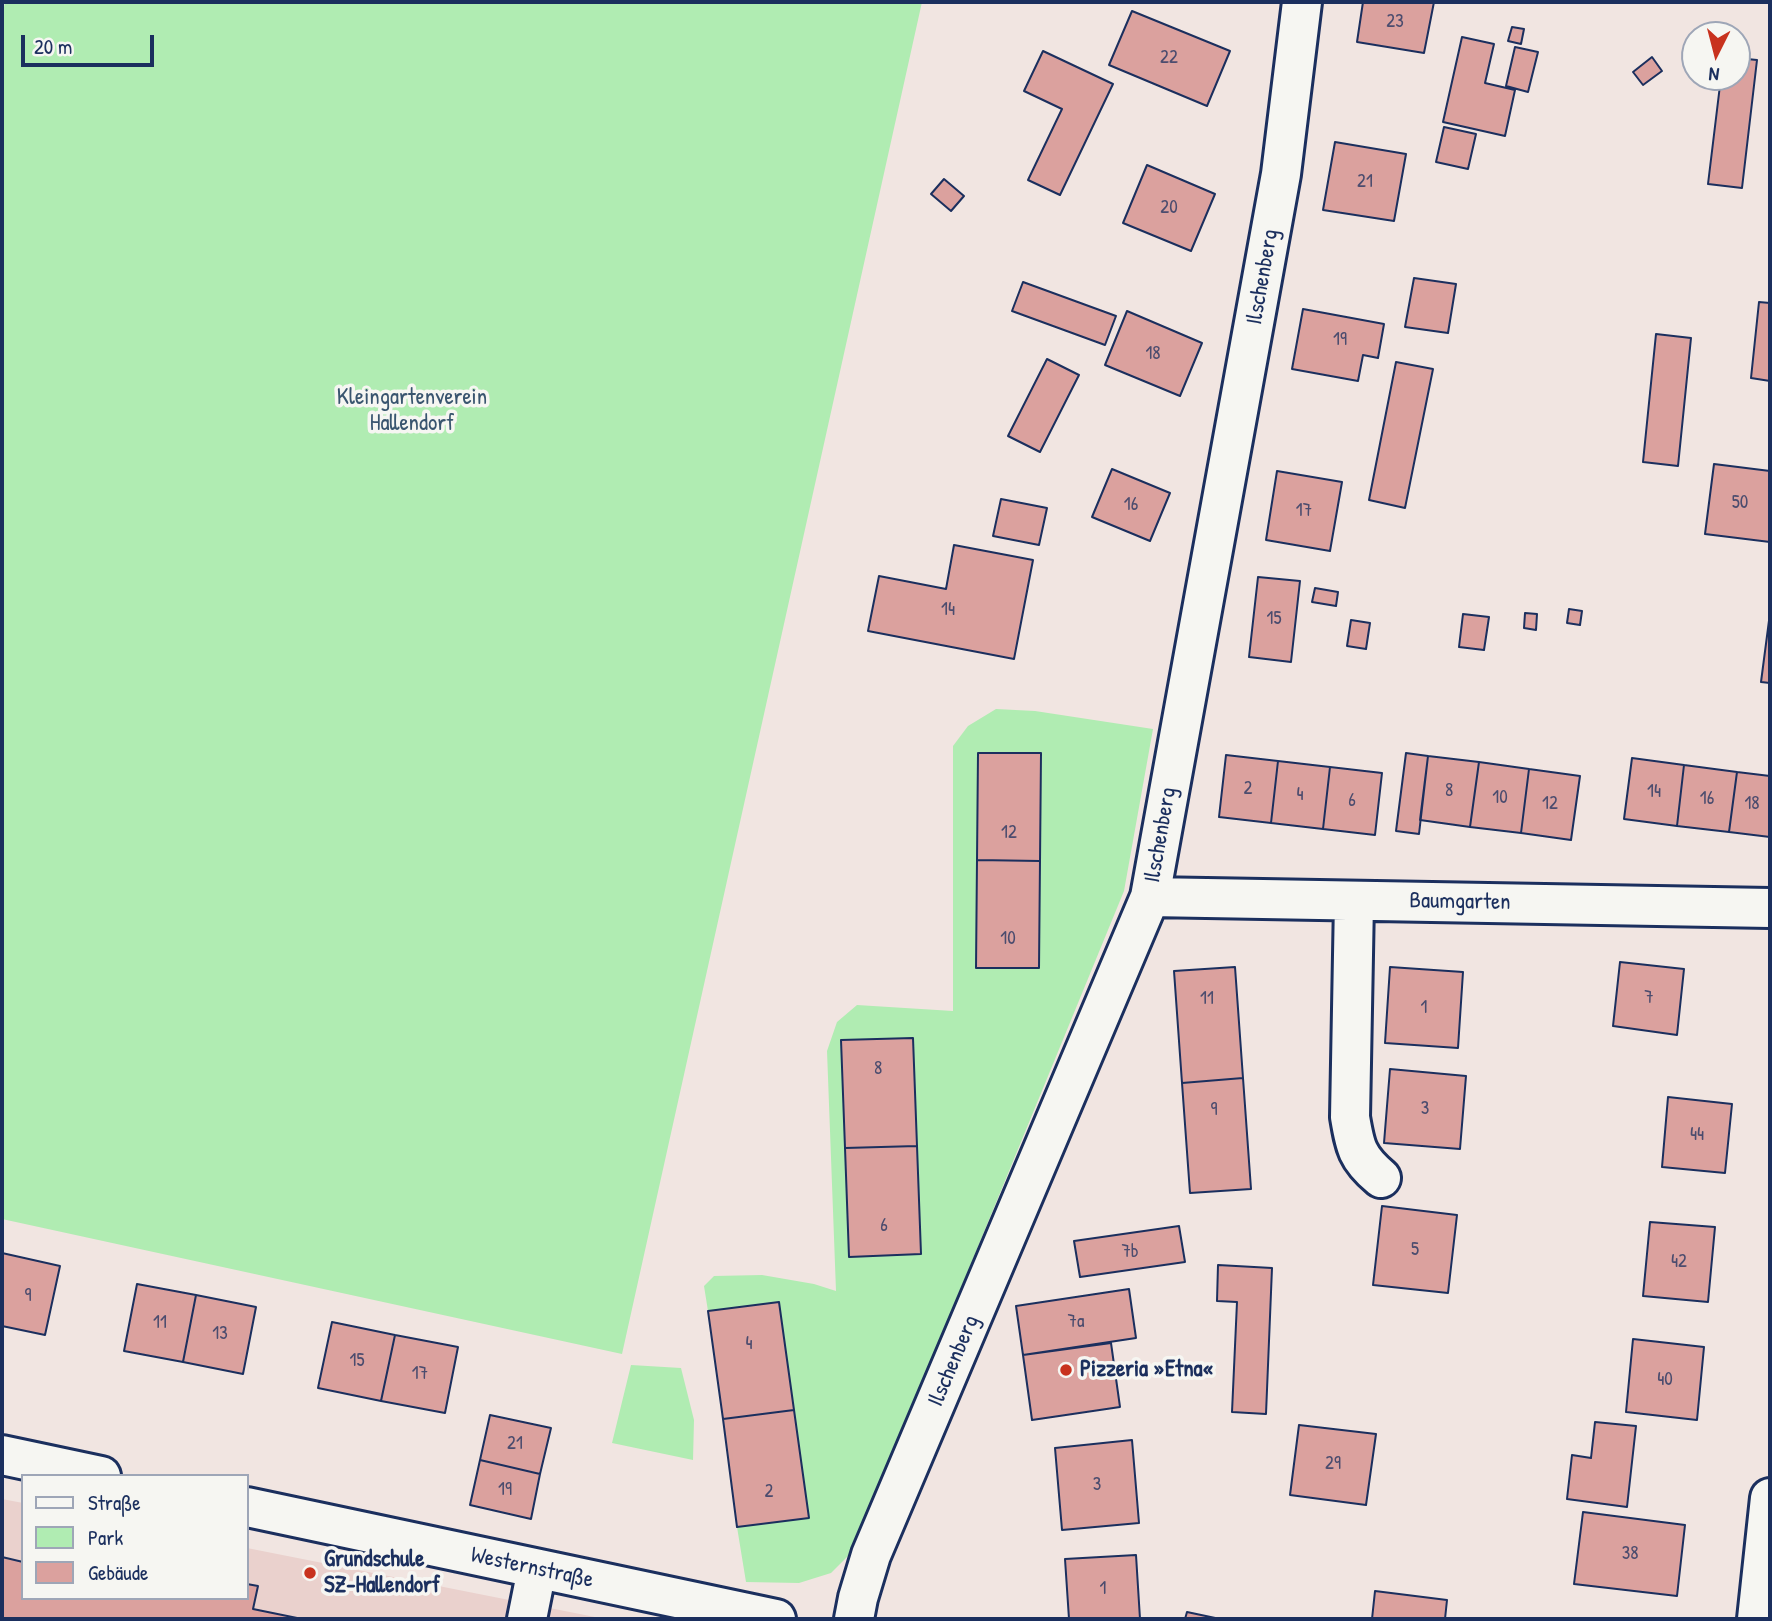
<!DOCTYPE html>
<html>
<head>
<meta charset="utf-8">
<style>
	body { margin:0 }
	#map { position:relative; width:1772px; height:1621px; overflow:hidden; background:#f1e5e1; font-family:"Patrick Hand",sans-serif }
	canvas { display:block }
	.frame { position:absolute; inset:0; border:4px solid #1b2f5e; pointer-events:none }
	.legend { position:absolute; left:21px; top:1474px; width:228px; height:126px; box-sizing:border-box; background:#f6f6f2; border:2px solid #9ea6b7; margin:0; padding:9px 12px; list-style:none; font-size:21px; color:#1b2f5e }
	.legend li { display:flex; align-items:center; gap:14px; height:35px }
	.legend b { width:35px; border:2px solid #9ea6b7 }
	.north { position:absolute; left:1681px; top:21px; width:70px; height:70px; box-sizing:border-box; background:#f6f6f2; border:2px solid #9ea6b7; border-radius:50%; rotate:186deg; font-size:19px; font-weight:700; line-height:28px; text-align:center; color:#1b2f5e }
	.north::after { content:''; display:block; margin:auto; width:24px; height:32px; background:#c8321e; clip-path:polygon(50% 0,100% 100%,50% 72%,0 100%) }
	.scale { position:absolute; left:21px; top:35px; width:133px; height:32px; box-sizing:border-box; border:4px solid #1b2f5e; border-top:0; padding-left:9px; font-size:21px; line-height:24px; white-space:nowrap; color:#1b2f5e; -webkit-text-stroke:5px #f6f6f2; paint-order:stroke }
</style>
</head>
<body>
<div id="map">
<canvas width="1772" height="1621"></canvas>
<div class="frame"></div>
<ul class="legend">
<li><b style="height:9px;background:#f6f6f2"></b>Straße</li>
<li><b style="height:19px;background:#b0ecb2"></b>Park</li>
<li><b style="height:19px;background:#dba19e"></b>Gebäude</li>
</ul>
<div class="north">N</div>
<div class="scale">20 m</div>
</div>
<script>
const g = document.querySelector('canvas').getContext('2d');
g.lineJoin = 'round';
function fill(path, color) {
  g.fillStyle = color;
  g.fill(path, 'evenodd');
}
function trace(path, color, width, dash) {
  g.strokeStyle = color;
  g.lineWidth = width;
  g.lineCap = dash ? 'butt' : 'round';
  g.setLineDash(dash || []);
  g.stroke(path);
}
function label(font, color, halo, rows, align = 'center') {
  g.font = font + ' "Patrick Hand",sans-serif';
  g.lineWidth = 7;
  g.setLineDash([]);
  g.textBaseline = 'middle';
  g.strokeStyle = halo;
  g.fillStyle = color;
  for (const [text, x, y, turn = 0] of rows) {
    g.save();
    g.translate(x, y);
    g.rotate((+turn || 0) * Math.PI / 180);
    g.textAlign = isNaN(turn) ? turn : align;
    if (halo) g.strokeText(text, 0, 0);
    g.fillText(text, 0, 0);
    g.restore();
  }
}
const built = new Path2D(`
	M 2,1499 L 23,1503 L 23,1598 L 247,1598 L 247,1548 L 605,1619 L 2,1619 Z`);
const green = new Path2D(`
	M 5,2 L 922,2 L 622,1354 L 2,1219 L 2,18 Z
	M 996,709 L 1035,711 L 1153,729 L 1124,891 L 853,1551 L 831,1573 L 799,1583 L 746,1582 L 737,1527 L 809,1517 L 779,1302 L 708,1311 L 704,1286 L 714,1276 L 762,1275 L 814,1284 L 836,1291 L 827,1051 L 837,1022 L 857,1005 L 953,1011 L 953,746 L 968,726 Z
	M 631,1365 L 681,1368 L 694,1420 L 693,1460 L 612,1443 Z`);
const building = new Path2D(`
	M 1363,2 L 1434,2 L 1424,53 L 1357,42 Z
	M 1132,11 L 1230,51 L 1207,106 L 1109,65 Z
	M 1512,27 L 1524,29 L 1521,44 L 1508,41 Z
	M 1462,37 L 1494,44 L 1485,83 L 1515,90 L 1505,136 L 1443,122 Z
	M 1515,47 L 1538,52 L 1528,92 L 1506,86 Z
	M 1043,51 L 1113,84 L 1060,195 L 1028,180 L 1062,109 L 1024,91 Z
	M 1652,57 L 1662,71 L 1643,85 L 1633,72 Z
	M 1737,58 L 1757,60 L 1742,188 L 1708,184 L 1721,77 L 1737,77 Z
	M 1444,127 L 1476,134 L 1468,169 L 1436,162 Z
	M 1335,142 L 1406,154 L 1394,221 L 1323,210 Z
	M 1147,165 L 1215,194 L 1191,251 L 1123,223 Z
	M 944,179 L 964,196 L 951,211 L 931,194 Z
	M 1414,278 L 1456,284 L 1448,333 L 1405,327 Z
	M 1023,282 L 1116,316 L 1105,345 L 1012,311 Z
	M 1759,302 L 1770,303 L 1770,381 L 1751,378 Z
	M 1303,309 L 1384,324 L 1378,358 L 1363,355 L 1358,381 L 1292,369 Z
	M 1127,311 L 1202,343 L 1180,396 L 1105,365 Z
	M 1656,334 L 1691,338 L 1678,466 L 1643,462 Z
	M 1047,359 L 1079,375 L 1040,452 L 1008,436 Z
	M 1396,362 L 1433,369 L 1405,508 L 1369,500 Z
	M 1714,464 L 1770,471 L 1770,542 L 1705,534 Z
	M 1112,469 L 1170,493 L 1150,541 L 1092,517 Z
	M 1277,471 L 1342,482 L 1330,551 L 1266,540 Z
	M 1001,499 L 1047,508 L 1039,545 L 993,536 Z
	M 954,545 L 1033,560 L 1014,659 L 868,631 L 879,576 L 946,589 Z
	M 1258,577 L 1300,581 L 1291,662 L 1249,657 Z
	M 1315,588 L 1338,592 L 1336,606 L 1312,602 Z
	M 1569,609 L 1582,611 L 1580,625 L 1567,623 Z
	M 1525,613 L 1537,614 L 1536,630 L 1524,628 Z
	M 1770,613 L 1770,683 L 1761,682 Z
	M 1463,614 L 1489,617 L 1484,650 L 1459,647 Z
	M 1351,620 L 1370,623 L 1366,649 L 1347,646 Z
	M 978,753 L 1041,753 L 1040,861 L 977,860 Z
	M 1406,753 L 1428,756 L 1419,834 L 1396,831 Z
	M 1226,755 L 1278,761 L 1271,823 L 1219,817 Z
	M 1428,756 L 1479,762 L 1470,827 L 1420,820 Z
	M 1632,758 L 1684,765 L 1677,826 L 1624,819 Z
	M 1278,761 L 1330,767 L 1323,829 L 1271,823 Z
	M 1479,762 L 1529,769 L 1521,833 L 1470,827 Z
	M 1684,765 L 1737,772 L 1729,832 L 1677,826 Z
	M 1330,767 L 1382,773 L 1375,835 L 1323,829 Z
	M 1529,769 L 1580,776 L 1571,840 L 1521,833 Z
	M 1737,772 L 1770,776 L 1770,837 L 1729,832 Z
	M 977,860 L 1040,861 L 1039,968 L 976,968 Z
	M 1620,962 L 1684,969 L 1677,1035 L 1613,1026 Z
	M 1235,967 L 1243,1078 L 1182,1083 L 1174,971 Z
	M 1390,967 L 1463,972 L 1458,1048 L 1385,1043 Z
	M 913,1038 L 917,1146 L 845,1148 L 841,1040 Z
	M 1390,1069 L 1466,1076 L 1460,1149 L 1384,1143 Z
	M 1243,1078 L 1251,1189 L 1190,1193 L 1182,1083 Z
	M 1668,1097 L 1732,1104 L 1725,1173 L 1662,1167 Z
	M 917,1146 L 921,1254 L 849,1257 L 845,1148 Z
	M 1382,1206 L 1457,1215 L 1448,1293 L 1373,1285 Z
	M 1650,1222 L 1715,1227 L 1708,1302 L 1643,1296 Z
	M 1179,1226 L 1185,1262 L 1080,1277 L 1074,1241 Z
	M 2,1253 L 60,1266 L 45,1335 L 2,1326 Z
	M 1218,1265 L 1272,1268 L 1266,1414 L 1232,1412 L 1237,1302 L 1217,1301 Z
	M 137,1284 L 196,1295 L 183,1362 L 124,1351 Z
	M 1129,1289 L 1136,1338 L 1023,1355 L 1016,1306 Z
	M 196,1295 L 256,1307 L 243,1374 L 183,1362 Z
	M 779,1302 L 794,1410 L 723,1419 L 708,1311 Z
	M 332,1322 L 395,1335 L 381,1401 L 318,1388 Z
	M 395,1335 L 458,1347 L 445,1413 L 381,1401 Z
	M 1633,1339 L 1704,1347 L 1697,1420 L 1626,1412 Z
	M 1111,1343 L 1120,1407 L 1032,1420 L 1023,1355 Z
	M 794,1410 L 809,1518 L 737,1527 L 723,1419 Z
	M 490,1415 L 551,1428 L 540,1474 L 480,1460 Z
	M 1595,1422 L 1636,1426 L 1627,1507 L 1567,1499 L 1572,1455 L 1591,1458 Z
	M 1299,1425 L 1376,1434 L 1366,1505 L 1290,1495 Z
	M 1132,1440 L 1139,1523 L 1062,1530 L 1055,1448 Z
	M 480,1460 L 540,1474 L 531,1519 L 470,1505 Z
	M 1583,1512 L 1685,1525 L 1677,1596 L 1574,1584 Z
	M 1136,1555 L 1140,1619 L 1069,1619 L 1065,1559 Z
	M 2,1557 L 23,1562 L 23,1598 L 247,1598 L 247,1584 L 258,1586 L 253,1609 L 302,1619 L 2,1619 Z
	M 1375,1591 L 1447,1600 L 1445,1619 L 1372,1619 Z
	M 1187,1612 L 1220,1619 L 1185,1619 Z`);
const minor = new Path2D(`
	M 1150,897 L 1770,908
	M 1354,901 L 1350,1117 C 1355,1147 1357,1158 1381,1178
	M 2,1455 L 101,1476
	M 247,1507 L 776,1619
	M 527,1619 L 537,1569
	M 854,1619 L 858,1598 L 871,1555 L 1150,897 L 1281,174 L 1302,2
	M 1757,1619 L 1770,1498`);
const markers = [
	[1066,1370,7,"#c8321e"],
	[310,1573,7,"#c8321e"]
];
const numberNames = [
	["23",1395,22],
	["22",1169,58],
	["21",1365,182],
	["20",1169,208],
	["19",1340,340],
	["18",1153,354],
	["50",1740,503],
	["16",1131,505],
	["17",1304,511],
	["14",948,610],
	["15",1274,619],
	["2",1248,789],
	["8",1449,791],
	["14",1654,792],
	["4",1300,795],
	["10",1500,798],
	["16",1707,799],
	["6",1352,801],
	["12",1550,804],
	["18",1752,804],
	["12",1009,833],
	["10",1008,939],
	["7",1649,998],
	["11",1207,999],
	["1",1424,1008],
	["8",878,1069],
	["3",1425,1109],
	["9",1214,1110],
	["44",1697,1135],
	["6",884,1226],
	["5",1415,1250],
	["7b",1130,1252],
	["42",1679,1262],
	["9",28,1296],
	["7a",1076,1322],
	["11",160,1323],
	["13",220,1334],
	["4",749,1344],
	["15",357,1361],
	["17",420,1374],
	["40",1665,1380],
	["21",515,1444],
	["29",1333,1464],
	["3",1097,1485],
	["19",505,1490],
	["2",769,1492],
	["38",1630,1554],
	["1",1103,1589]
];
const streetNames = [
	["Ilschenberg",1263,277,-80],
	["Ilschenberg",1161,835,-80],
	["Baumgarten",1460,902,1],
	["Ilschenberg",954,1361,-67],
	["Westernstraße",532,1568,12]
];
const parkNames = [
	["Kleingartenverein",412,398],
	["Hallendorf",412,424]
];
const poiNames = [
	["Pizzeria »Etna«",1080,1370],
	["Grundschule",324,1560],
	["SZ-Hallendorf",324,1586]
];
fill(built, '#ead1cd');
fill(green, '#b0ecb2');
fill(building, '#dba19e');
trace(building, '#1b2f5e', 2);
trace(minor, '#1b2f5e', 44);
trace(minor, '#f6f6f2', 38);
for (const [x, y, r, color] of markers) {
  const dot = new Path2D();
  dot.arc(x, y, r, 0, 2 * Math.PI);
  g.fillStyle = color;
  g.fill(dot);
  trace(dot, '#f6f6f2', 2.5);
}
label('19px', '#4b4c6e', null, numberNames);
label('23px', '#1b2f5e', '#f6f6f2', streetNames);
label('23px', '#39556f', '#f6f6f2', parkNames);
label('bold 23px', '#1b2f5e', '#f6f6f2', poiNames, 'left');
</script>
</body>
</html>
